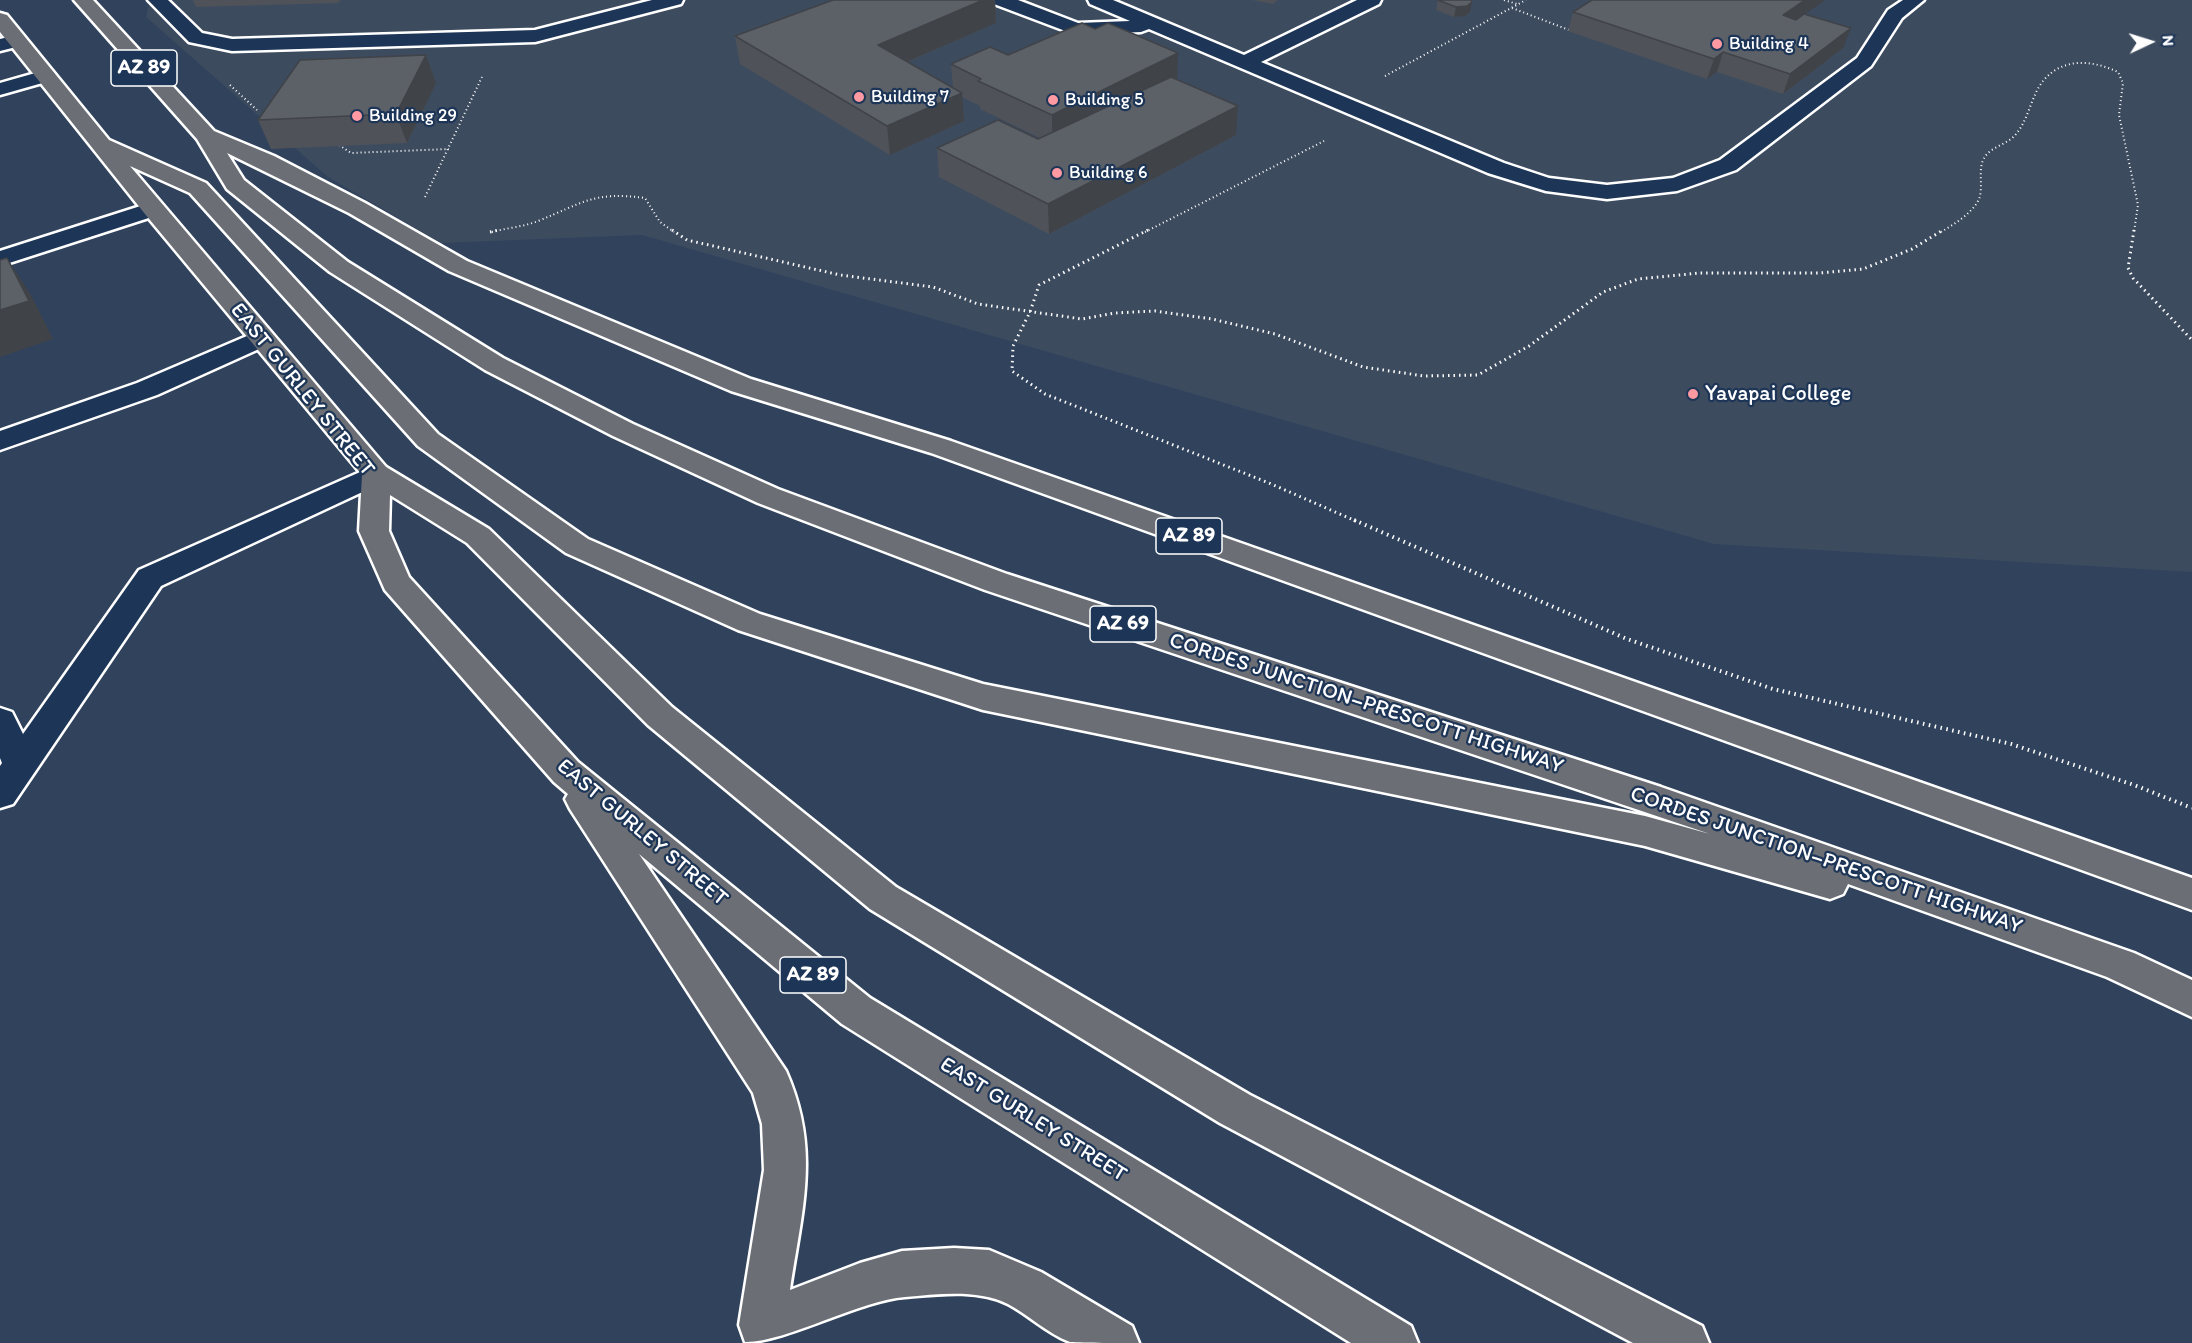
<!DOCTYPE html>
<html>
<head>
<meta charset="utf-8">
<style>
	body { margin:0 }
	#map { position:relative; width:2192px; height:1343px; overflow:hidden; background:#30425c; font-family:Itim,sans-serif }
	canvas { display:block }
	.north { position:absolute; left:2120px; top:12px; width:60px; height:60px; -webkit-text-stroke:4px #1d3557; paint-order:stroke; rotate:86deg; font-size:16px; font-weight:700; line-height:24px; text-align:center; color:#fff }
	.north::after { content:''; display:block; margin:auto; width:21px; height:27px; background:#fff; clip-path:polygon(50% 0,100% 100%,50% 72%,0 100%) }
</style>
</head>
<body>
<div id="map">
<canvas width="2192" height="1343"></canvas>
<div class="north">N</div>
</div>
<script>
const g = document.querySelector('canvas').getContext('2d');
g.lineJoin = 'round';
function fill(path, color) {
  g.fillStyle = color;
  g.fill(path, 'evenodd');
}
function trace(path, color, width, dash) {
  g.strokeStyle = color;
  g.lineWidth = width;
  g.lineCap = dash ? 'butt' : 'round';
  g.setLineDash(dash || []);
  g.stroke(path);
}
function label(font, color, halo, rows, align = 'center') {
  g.font = font + ' Itim,sans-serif';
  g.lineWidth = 4.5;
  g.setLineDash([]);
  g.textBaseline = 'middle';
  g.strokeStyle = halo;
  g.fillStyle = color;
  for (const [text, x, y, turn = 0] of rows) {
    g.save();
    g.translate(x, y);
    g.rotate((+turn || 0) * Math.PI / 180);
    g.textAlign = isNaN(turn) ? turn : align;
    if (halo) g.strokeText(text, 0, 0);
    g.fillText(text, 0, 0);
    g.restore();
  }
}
const built = new Path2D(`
	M 150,0 L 2192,0 L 2192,572 L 1714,544 L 642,235 L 441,243 L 328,177 L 146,17 Z`);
const pathFar2 = new Path2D(`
	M 1504,0 L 1517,4
	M 1512,8 L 1569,30
	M 1385,76 L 1526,0
	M 230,85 L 257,110
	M 339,145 L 351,153 L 449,149
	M 425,197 L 482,77
	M 492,232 C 506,228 523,227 538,221 C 583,203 593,191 645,198 L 660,222 L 674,232
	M 1145,232 L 1324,141
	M 1941,232 C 1954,224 1972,214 1979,199 C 1983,189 1979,174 1982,163 C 1987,146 2007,146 2016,134 C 2029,119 2031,96 2043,81 C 2063,57 2092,60 2118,72 L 2123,83 L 2119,115 L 2138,205 L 2134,232`);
const pathFar1 = new Path2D(`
	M 672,230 L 687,240 L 840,275 L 933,287 L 978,304 L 1082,319 L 1115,313 L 1155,311 L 1212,319 L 1275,334 L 1363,367 L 1424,376 L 1478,375 L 1529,346 L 1603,292 L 1638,279 L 1700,273 L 1820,273 L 1863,269 L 1912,249 L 1943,230
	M 1148,230 L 1039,285 L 1030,312 L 1013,346 L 1012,371 L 1045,394 L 1269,483 L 1358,522
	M 2134,230 L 2128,268 L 2133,278 L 2192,340
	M 490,232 L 499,230`);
const path = new Path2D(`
	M 1354,520 L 1627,639 L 1773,689 L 2011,744 L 2134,785 L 2192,808`);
const service = new Path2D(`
	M 148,0 L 168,0 L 202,33 L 232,39 L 535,30 L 652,0 L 683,0 L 681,4 L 535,42 L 232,51 L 189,42 Z
	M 992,0 L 1018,0 L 1078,23 L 1130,21 L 1090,4 L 1088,0 L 1113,0 L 1244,55 L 1357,0 L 1381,0 L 1379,4 L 1261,62 L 1504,163 L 1549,178 L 1607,185 L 1673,178 L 1720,160 L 1857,58 L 1888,10 L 1903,0 L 1924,0 L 1902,18 L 1871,66 L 1736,170 L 1677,191 L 1607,199 L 1546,191 L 1488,173 L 1149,29 L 1141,32 L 1076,35 L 994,4 Z
	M 17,35 L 24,37 L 27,41 L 24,45 L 0,51 L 0,39 Z
	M 46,70 L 53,72 L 56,76 L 53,80 L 0,95 L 0,83 Z
	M 261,330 L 270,332 L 274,338 L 270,344 L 157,395 L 0,450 L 0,431 L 137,383 Z
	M 376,465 L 386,467 L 390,474 L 386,481 L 161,586 L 13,804 L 0,808 L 0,766 L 2,763 L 0,758 L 0,708 L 12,712 L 23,734 L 139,570 Z`);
const minor = new Path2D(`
	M 153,202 L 161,204 L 165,209 L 161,214 L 0,266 L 0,251 Z`);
const primary = new Path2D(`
	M 74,0 L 93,0 L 214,131 L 274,156 L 365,203 L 467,261 L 751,379 L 951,441 L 2192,878 L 2192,910 L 931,453 L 731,391 L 449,271 L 349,213 L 227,153 L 244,180 L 348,262 L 503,358 L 633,424 L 778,489 L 1007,574 L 1661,787 L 2134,953 L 2192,980 L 2192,1017 L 2107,977 L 1848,884 L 1843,894 L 1830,899 L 1645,846 L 983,710 L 738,630 L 566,553 L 418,446 L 190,193 L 130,166 L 386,467 L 489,529 L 672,707 L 896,887 L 1250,1095 L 1702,1326 L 1709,1343 L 1633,1343 L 1220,1123 L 870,909 L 648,725 L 467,543 L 390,495 L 389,531 L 409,577 L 578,762 L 870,998 L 1411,1326 L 1418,1343 L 1351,1343 L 842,1024 L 639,854 L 786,1071 C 821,1150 802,1209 790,1290 L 860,1263 L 902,1251 L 954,1248 L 989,1250 L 1041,1272 L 1132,1326 L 1139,1343 C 1124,1343 1082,1343 1070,1342 C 1048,1334 1029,1315 1008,1304 C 978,1289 939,1294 905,1297 C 861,1300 784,1343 745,1342 L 739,1325 L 764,1170 L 762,1124 L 753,1093 L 570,809 L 565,799 L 568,794 L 554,782 L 385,590 L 359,531 L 362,475 L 145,214 L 0,32 L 0,13 L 7,15 L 109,140 L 206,183 L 438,434 L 588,539 L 760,614 L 983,684 L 1645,816 L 1710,834 L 985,590 L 758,503 L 613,436 L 485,370 L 330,272 L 227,189 L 197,139 Z`);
const wall = new Path2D(`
	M 193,0 L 341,0 L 338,3 L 196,7 Z
	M 833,0 L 995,0 L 996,23 L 907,62 L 953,88 L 951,64 L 1008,55 L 1177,79 L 1236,135 L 1049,234 L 939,177 L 937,148 L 1040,138 L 980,109 L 980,106 L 962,97 L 964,121 L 890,155 L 740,64 L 735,36 Z
	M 1252,0 L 1277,0 L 1273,4 Z
	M 1438,0 L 1470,12 L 1465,16 L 1454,17 L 1436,10 Z
	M 1573,12 L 1805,14 L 1843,48 L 1783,94 L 1717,72 L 1707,79 L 1568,31 Z
	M 426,55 L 436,83 L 407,143 L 271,149 L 258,120 Z`);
const shadedWall = new Path2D(`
	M 983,0 L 995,0 L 996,23 L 881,73 L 878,45 Z
	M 1805,0 L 1825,0 L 1776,35 L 1783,15 Z
	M 1472,2 L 1470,12 L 1465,16 L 1454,17 L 1456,7 Z
	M 1851,28 L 1843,48 L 1783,94 L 1790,74 Z
	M 1723,52 L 1717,72 L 1707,79 L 1714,59 Z
	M 1178,53 L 1177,81 L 1052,144 L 1052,115 Z
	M 426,55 L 436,83 L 407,143 L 396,114 Z
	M 962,93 L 964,121 L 890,155 L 887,126 Z
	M 1238,106 L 1236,135 L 1049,234 L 1048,204 Z
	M 7,258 L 31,295 L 53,339 L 0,357 L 0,310 Z`);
const building = new Path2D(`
	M 833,0 L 983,0 L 878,45 L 962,93 L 887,126 L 735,36 Z
	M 1438,0 L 1471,0 L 1472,2 L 1467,6 L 1456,7 Z
	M 1592,0 L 1805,0 L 1783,15 L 1796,20 L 1804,14 L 1851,28 L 1790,74 L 1723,52 L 1714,59 L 1573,12 Z
	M 1082,23 L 1095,29 L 1108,23 L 1178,53 L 1052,115 L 978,81 L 981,79 L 951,64 L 990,47 L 1008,55 Z
	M 426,55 L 396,114 L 258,120 L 300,60 Z
	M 1171,77 L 1238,106 L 1048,204 L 937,148 L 998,120 L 1038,139 Z
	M 7,258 L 29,301 L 0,310 L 0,260 Z`);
const markers = [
	[1717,44,6,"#ff9aa2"],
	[859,97,6,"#ff9aa2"],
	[1053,100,6,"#ff9aa2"],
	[357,116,6,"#ff9aa2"],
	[1057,173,6,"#ff9aa2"],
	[1693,394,6,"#ff9aa2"]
];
const farPoinames = [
	["Building 4",1729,44],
	["Building 7",871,97],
	["Building 5",1065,100],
	["Building 29",369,116],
	["Building 6",1069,173]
];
const shields = [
	[144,68,66],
	[1189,536,66],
	[1123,624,66],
	[813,975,66]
];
const shieldNames = [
	["AZ 89",144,68],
	["AZ 89",1189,536],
	["AZ 69",1123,624],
	["AZ 89",813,975]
];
const streetNames = [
	["EAST GURLEY STREET",302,390,51],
	["CORDES JUNCTION–PRESCOTT HIGHWAY",1366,704,18],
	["EAST GURLEY STREET",642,833,40],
	["CORDES JUNCTION–PRESCOTT HIGHWAY",1826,861,19],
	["EAST GURLEY STREET",1033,1120,32]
];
const poiNames = [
	["Yavapai College",1705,394]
];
fill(built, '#3d4b5f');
trace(service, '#fff', 5);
trace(minor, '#fff', 5);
trace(primary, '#fff', 5);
trace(pathFar2, '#fff', 2, [1, 3]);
trace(pathFar1, '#fff', 3, [1.5, 4]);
trace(path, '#fff', 4, [1.5, 4.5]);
fill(service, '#1d3557');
fill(minor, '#1d3557');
fill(primary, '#6b6f75');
fill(wall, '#4f5359');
fill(shadedWall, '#404348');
fill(building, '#5c6067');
trace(building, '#404348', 1.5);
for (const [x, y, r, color] of markers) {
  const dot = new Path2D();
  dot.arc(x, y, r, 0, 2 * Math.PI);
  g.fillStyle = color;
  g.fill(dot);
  trace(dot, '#1d3557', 2);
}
label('18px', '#fff', '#1d3557', farPoinames, 'left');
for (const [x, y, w] of shields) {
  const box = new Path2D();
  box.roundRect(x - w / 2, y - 18, w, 36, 4.5);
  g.fillStyle = '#1d3557';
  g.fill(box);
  trace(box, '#fff', 1.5);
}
label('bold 21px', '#fff', null, shieldNames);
label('22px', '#fff', '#1d3557', streetNames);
label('22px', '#fff', '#1d3557', poiNames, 'left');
</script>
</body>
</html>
